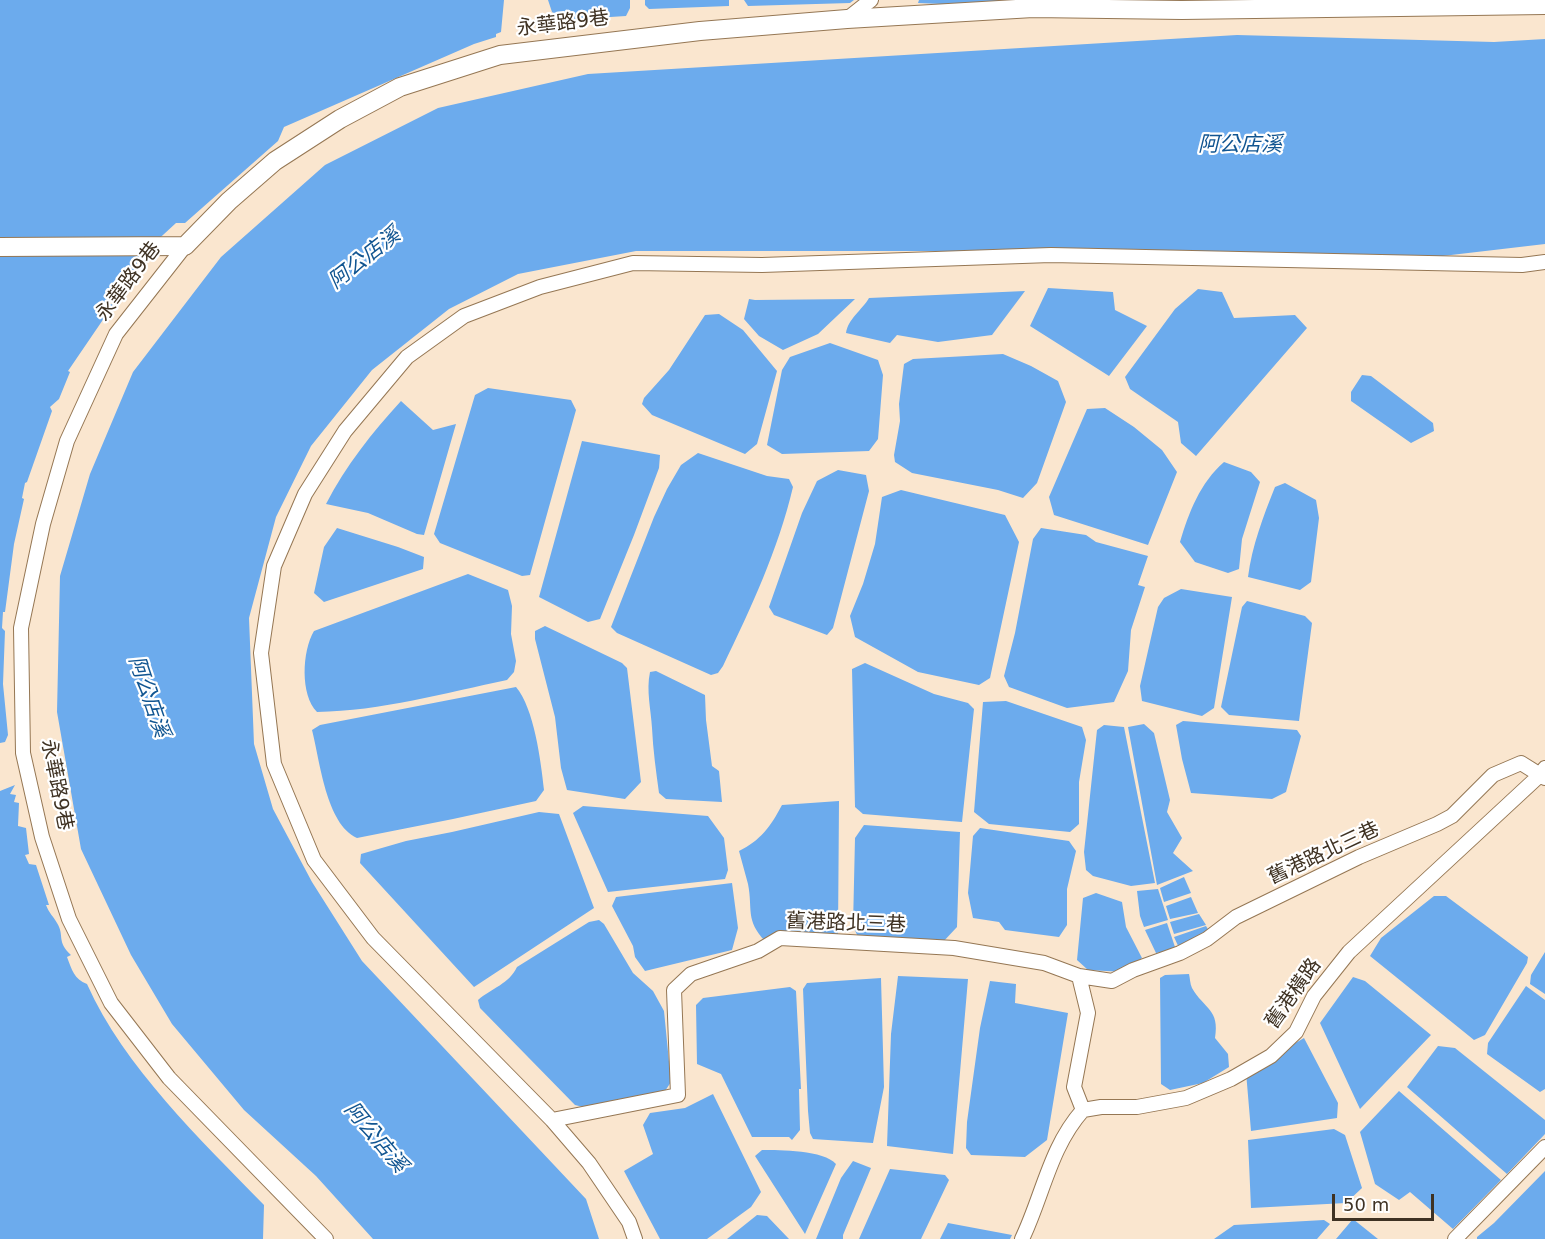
<!DOCTYPE html>
<html>
<head>
<meta charset="utf-8">
<style>
	body { margin:0 }
	#map { position:relative; width:1545px; height:1239px; overflow:hidden; background:#fae6cf; font-family:"DejaVu Sans",sans-serif }
	canvas { display:block }
	.scale { position:absolute; left:1332px; top:1194px; width:102px; height:27px; box-sizing:border-box; border:3px solid #3f3223; border-top:0; padding-left:8px; font-size:18px; line-height:21px; white-space:nowrap; color:#3f3223; -webkit-text-stroke:4px #fff; paint-order:stroke }
</style>
</head>
<body>
<div id="map">
<canvas width="1545" height="1239"></canvas>
<div class="scale">50 m</div>
</div>
<script>
const g = document.querySelector('canvas').getContext('2d');
g.lineJoin = 'round';
function fill(path, color) {
  g.fillStyle = color;
  g.fill(path, 'evenodd');
}
function trace(path, color, width, dash) {
  g.strokeStyle = color;
  g.lineWidth = width;
  g.lineCap = dash ? 'butt' : 'round';
  g.setLineDash(dash || []);
  g.stroke(path);
}
function label(font, color, halo, rows, align = 'center') {
  g.font = font + ' "DejaVu Sans","Noto Sans TC",sans-serif';
  g.lineWidth = 4.5;
  g.setLineDash([]);
  g.textBaseline = 'middle';
  g.strokeStyle = halo;
  g.fillStyle = color;
  for (const [text, x, y, turn = 0] of rows) {
    g.save();
    g.translate(x, y);
    g.rotate((+turn || 0) * Math.PI / 180);
    g.textAlign = isNaN(turn) ? turn : align;
    if (halo) g.strokeText(text, 0, 0);
    g.fillText(text, 0, 0);
    g.restore();
  }
}
const water = new Path2D(`
	M 0,0 L 504,0 L 501,32 L 496,34 L 496,37 L 474,44 L 284,127 L 278,141 L 185,223 L 176,223 L 138,258 L 135,271 L 123,281 L 109,303 L 113,305 L 68,371 L 70,372 L 59,399 L 50,407 L 52,411 L 27,482 L 25,483 L 22,498 L 24,499 L 14,544 L 5,612 L 3,612 L 2,628 L 5,631 L 3,684 L 8,735 L 5,742 L 0,743 Z
	M 548,0 L 630,0 L 630,8 L 626,16 L 563,20 L 552,12 Z
	M 645,0 L 729,0 L 729,6 L 649,9 L 645,5 Z
	M 744,0 L 854,0 L 850,3 L 748,6 Z
	M 919,0 L 1036,0 L 1033,8 L 918,3 Z
	M 1237,35 L 1494,42 L 1545,39 L 1545,244 L 1434,257 L 1028,251 L 636,251 L 518,274 L 449,309 L 372,370 L 311,446 L 276,517 L 249,618 L 254,744 L 273,809 L 312,882 L 362,961 L 586,1199 L 599,1239 L 373,1239 L 316,1176 L 244,1110 L 172,1024 L 131,955 L 81,849 L 57,712 L 60,576 L 90,474 L 133,372 L 221,257 L 325,165 L 438,108 L 588,74 Z
	M 1048,288 L 1113,292 L 1115,310 L 1147,326 L 1109,376 L 1030,326 Z
	M 1198,289 L 1222,292 L 1234,318 L 1295,315 L 1307,328 L 1196,456 L 1181,443 L 1178,422 L 1130,389 L 1125,377 L 1175,309 Z
	M 1025,291 L 992,335 L 938,342 L 897,335 L 890,343 L 846,333 C 848,319 862,310 869,298 Z
	M 749,299 L 755,300 L 855,299 L 818,334 L 783,350 L 759,336 L 744,319 Z
	M 719,314 L 743,330 L 777,371 L 757,444 L 745,454 L 652,415 L 642,404 L 644,398 L 669,370 L 705,315 Z
	M 830,343 L 878,360 L 883,375 L 878,439 L 869,451 L 782,454 L 767,445 L 782,370 L 790,357 Z
	M 1003,354 L 1031,366 L 1058,381 L 1066,402 L 1037,483 L 1023,498 L 998,490 L 912,473 L 895,462 L 894,455 L 900,421 L 899,404 L 904,364 L 913,359 Z
	M 1362,375 L 1371,376 L 1433,423 L 1434,431 L 1411,443 L 1351,401 L 1351,392 Z
	M 488,388 L 571,400 L 576,410 L 530,575 L 522,576 L 440,543 L 434,534 L 475,395 Z
	M 401,401 L 433,430 L 456,424 L 424,535 L 417,534 L 368,513 L 326,504 C 346,465 372,433 401,401 Z
	M 1105,408 L 1134,427 L 1162,450 L 1177,472 L 1148,545 L 1054,515 L 1049,497 L 1087,409 Z
	M 582,441 L 660,455 L 659,468 L 634,535 L 600,619 L 588,622 L 539,597 Z
	M 698,453 L 767,476 L 789,479 L 793,487 C 778,550 751,608 723,666 L 718,673 L 711,675 L 617,633 L 611,627 L 654,517 L 667,489 L 681,465 Z
	M 1224,462 L 1251,472 L 1260,482 L 1242,539 L 1239,569 L 1228,573 L 1195,562 L 1180,542 C 1189,512 1200,483 1224,462 Z
	M 838,470 L 866,475 L 869,491 L 833,628 L 827,635 L 774,615 L 769,607 L 802,513 L 817,481 Z
	M 1285,483 L 1316,500 L 1319,518 L 1311,582 L 1300,590 L 1248,577 C 1252,546 1263,517 1275,487 Z
	M 901,490 L 1005,515 L 1019,542 L 990,678 L 979,685 L 918,672 L 855,637 L 850,616 L 863,584 L 875,544 L 882,497 Z
	M 337,528 L 398,547 L 424,557 L 423,569 L 324,602 L 314,593 L 324,547 Z
	M 1041,528 L 1086,535 L 1096,542 L 1148,556 L 1138,585 L 1145,587 L 1131,630 L 1128,671 L 1114,702 L 1067,708 L 1009,687 L 1004,676 L 1015,633 L 1033,539 Z
	M 468,574 L 508,590 L 512,606 L 511,634 L 516,661 L 514,672 L 507,680 C 445,693 381,711 317,712 C 300,695 302,651 314,631 Z
	M 1181,589 L 1232,597 L 1214,708 L 1202,716 L 1142,701 L 1140,686 L 1158,607 L 1164,598 Z
	M 1247,601 L 1305,616 L 1312,623 L 1299,721 L 1229,715 L 1221,707 L 1242,607 Z
	M 545,626 L 622,663 L 627,668 L 641,782 L 625,799 L 567,790 L 561,768 L 555,717 L 535,639 L 535,631 Z
	M 865,663 L 934,694 L 968,703 L 974,709 L 962,822 L 863,814 L 855,807 L 852,669 Z
	M 656,671 L 705,695 L 706,720 L 712,766 L 719,771 L 722,802 L 666,799 L 659,793 C 656,771 653,750 652,728 C 651,709 646,691 650,672 Z
	M 516,687 C 534,708 541,761 544,790 L 536,801 L 453,819 L 357,838 C 326,824 320,761 312,730 L 320,725 Z
	M 1006,701 L 1082,727 L 1086,740 L 1079,782 L 1079,824 L 1070,832 L 989,824 L 974,812 L 983,702 Z
	M 1183,721 L 1297,730 L 1301,736 L 1286,792 L 1272,799 L 1191,793 L 1182,759 L 1176,725 Z
	M 1144,724 L 1154,733 L 1170,800 L 1167,812 L 1182,838 L 1173,853 L 1193,871 L 1157,885 L 1128,727 Z
	M 1104,725 L 1124,727 L 1155,883 L 1131,886 L 1093,876 L 1086,870 L 1084,852 L 1097,730 Z
	M 15,785 L 10,794 L 16,795 L 14,802 L 19,803 L 18,826 L 26,828 L 29,854 L 25,855 L 29,864 L 36,865 L 49,905 L 46,905 C 49,913 53,916 57,923 C 65,936 56,941 71,955 L 67,957 C 72,970 74,979 87,984 C 124,1067 201,1140 264,1205 L 263,1239 L 0,1239 L 0,791 Z
	M 839,801 L 838,935 L 765,941 C 745,920 753,909 748,884 C 745,873 742,862 739,851 C 760,841 771,826 782,805 Z
	M 583,806 L 708,816 L 724,838 L 728,870 L 725,879 L 608,892 L 573,813 Z
	M 539,812 L 559,814 L 594,908 L 474,987 L 360,863 L 361,854 L 406,841 L 452,832 Z
	M 864,825 L 960,832 L 957,927 L 942,943 L 858,937 L 853,926 L 855,838 Z
	M 980,828 L 1069,841 L 1076,851 L 1067,889 L 1067,925 L 1059,937 L 1005,930 L 999,922 L 973,918 L 968,893 L 973,836 Z
	M 1184,877 L 1191,893 L 1164,902 L 1160,888 Z
	M 732,883 L 738,928 L 732,950 L 645,971 L 635,957 L 633,946 L 612,906 L 616,897 Z
	M 1158,889 L 1168,920 L 1144,927 L 1140,916 L 1137,891 Z
	M 1096,893 L 1122,902 L 1126,927 L 1142,958 L 1124,972 L 1088,970 L 1077,960 L 1083,898 Z
	M 1434,896 L 1446,896 L 1528,957 L 1527,963 L 1485,1035 L 1474,1040 L 1370,956 L 1381,938 Z
	M 1191,897 L 1198,913 L 1170,919 L 1166,906 Z
	M 1199,914 L 1206,925 L 1174,934 L 1170,922 Z
	M 599,920 L 604,924 L 633,973 L 653,991 L 664,1011 L 671,1082 L 665,1091 L 587,1108 L 575,1105 L 480,1008 L 478,1000 C 492,988 509,984 517,967 L 589,922 Z
	M 1167,923 L 1175,947 L 1170,951 L 1156,953 L 1145,930 Z
	M 1206,926 L 1211,934 L 1180,950 L 1174,937 Z
	M 1545,952 L 1545,994 L 1530,984 L 1531,975 Z
	M 1189,974 C 1190,978 1190,984 1192,988 C 1204,1009 1220,1009 1215,1038 L 1228,1054 L 1229,1067 L 1203,1083 L 1170,1090 L 1161,1084 L 1160,978 L 1165,975 Z
	M 898,976 L 968,979 L 953,1154 L 887,1146 L 891,1034 Z
	M 1353,977 L 1365,981 L 1431,1035 L 1360,1109 L 1320,1023 Z
	M 881,978 L 884,1087 L 873,1143 L 813,1139 L 810,1133 L 808,1111 L 803,989 L 807,983 Z
	M 990,981 L 1016,984 L 1015,1003 L 1068,1013 L 1047,1140 L 1025,1157 L 971,1155 L 966,1148 L 967,1122 L 980,1028 Z
	M 1526,986 L 1545,1000 L 1545,1089 L 1540,1092 L 1487,1054 L 1488,1043 Z
	M 790,987 L 796,991 L 801,1089 L 799,1089 L 800,1130 L 792,1140 L 789,1137 L 752,1137 L 721,1074 L 697,1064 L 696,1005 L 703,998 Z
	M 1304,1038 L 1338,1103 L 1337,1118 L 1251,1131 L 1246,1072 Z
	M 1438,1046 L 1455,1048 L 1545,1120 L 1545,1134 L 1507,1174 L 1407,1087 Z
	M 1399,1091 L 1501,1180 L 1453,1229 L 1410,1192 L 1399,1200 L 1375,1184 L 1360,1132 Z
	M 713,1094 L 761,1192 L 751,1207 L 707,1239 L 660,1239 L 624,1171 L 653,1154 L 643,1125 L 650,1113 L 685,1108 Z
	M 1334,1129 L 1345,1135 L 1362,1188 L 1346,1203 L 1251,1208 L 1248,1140 Z
	M 762,1150 C 780,1150 824,1150 836,1164 L 805,1234 L 755,1156 Z
	M 853,1161 L 871,1168 L 843,1235 L 843,1239 L 816,1239 L 841,1178 Z
	M 890,1169 L 945,1175 L 949,1180 L 921,1239 L 859,1239 Z
	M 1545,1171 L 1545,1239 L 1477,1239 L 1477,1237 L 1494,1223 Z
	M 757,1215 L 767,1216 L 789,1239 L 727,1239 Z
	M 1353,1219 L 1378,1239 L 1336,1239 Z
	M 1324,1220 L 1330,1224 L 1317,1239 L 1214,1239 L 1234,1225 Z
	M 948,1223 L 1012,1235 L 1010,1239 L 940,1239 Z`);
const street = new Path2D(`
	M 847,19 L 871,0
	M 185,246 L 116,334 L 67,441 L 43,524 L 21,628 L 23,753 L 42,837 L 69,919 L 111,1003 L 169,1078 L 326,1239
	M 1079,976 L 1112,981 L 1133,970 L 1180,953 L 1207,939 L 1236,917 L 1359,857 L 1437,824 L 1452,816 L 1493,775 L 1521,763 L 1545,778
	M 552,1120 L 678,1095 L 674,990 L 691,974 L 758,951 L 780,938 L 954,948 L 1044,963 L 1079,976 L 1088,1013 L 1074,1087 L 1083,1110
	M 635,1239 L 629,1222 L 589,1163 L 552,1120 L 373,938 L 314,860 L 274,764 L 261,653 L 274,566 L 305,494 L 345,431 L 407,357 L 464,316 L 540,287 L 633,263 L 762,265 L 1051,255 L 1522,265 L 1545,262
	M 1022,1239 C 1043,1195 1050,1147 1083,1110 L 1101,1107 L 1137,1107 L 1186,1098 L 1231,1079 L 1271,1056 L 1296,1032 L 1314,996 L 1349,952 L 1540,775 L 1545,768
	M 1455,1239 L 1545,1147`);
const secondary = new Path2D(`
	M 0,247 L 185,246 L 229,201 L 275,161 L 340,119 L 400,87 L 500,55 L 700,31 L 847,19 L 1033,8 L 1182,10 L 1545,5`);
const streetNames = [
	["永華路9巷",563,24,-7],
	["永華路9巷",129,282,-53],
	["永華路9巷",56,785,79],
	["舊港路北三巷",1324,854,-25],
	["舊港路北三巷",846,924,2],
	["舊港橫路",1294,994,-55]
];
const waterNames = [
	["阿公店溪",1240,146],
	["阿公店溪",365,259,-38],
	["阿公店溪",148,697,71],
	["阿公店溪",375,1138,50]
];
fill(water, '#6cabed');
trace(street, '#957754', 16);
trace(secondary, '#957754', 20);
trace(street, '#fff', 14);
trace(secondary, '#fff', 18);
label('20px', '#3f3223', '#fff', streetNames);
label('italic 21px', '#115591', '#fff', waterNames);
</script>
</body>
</html>
